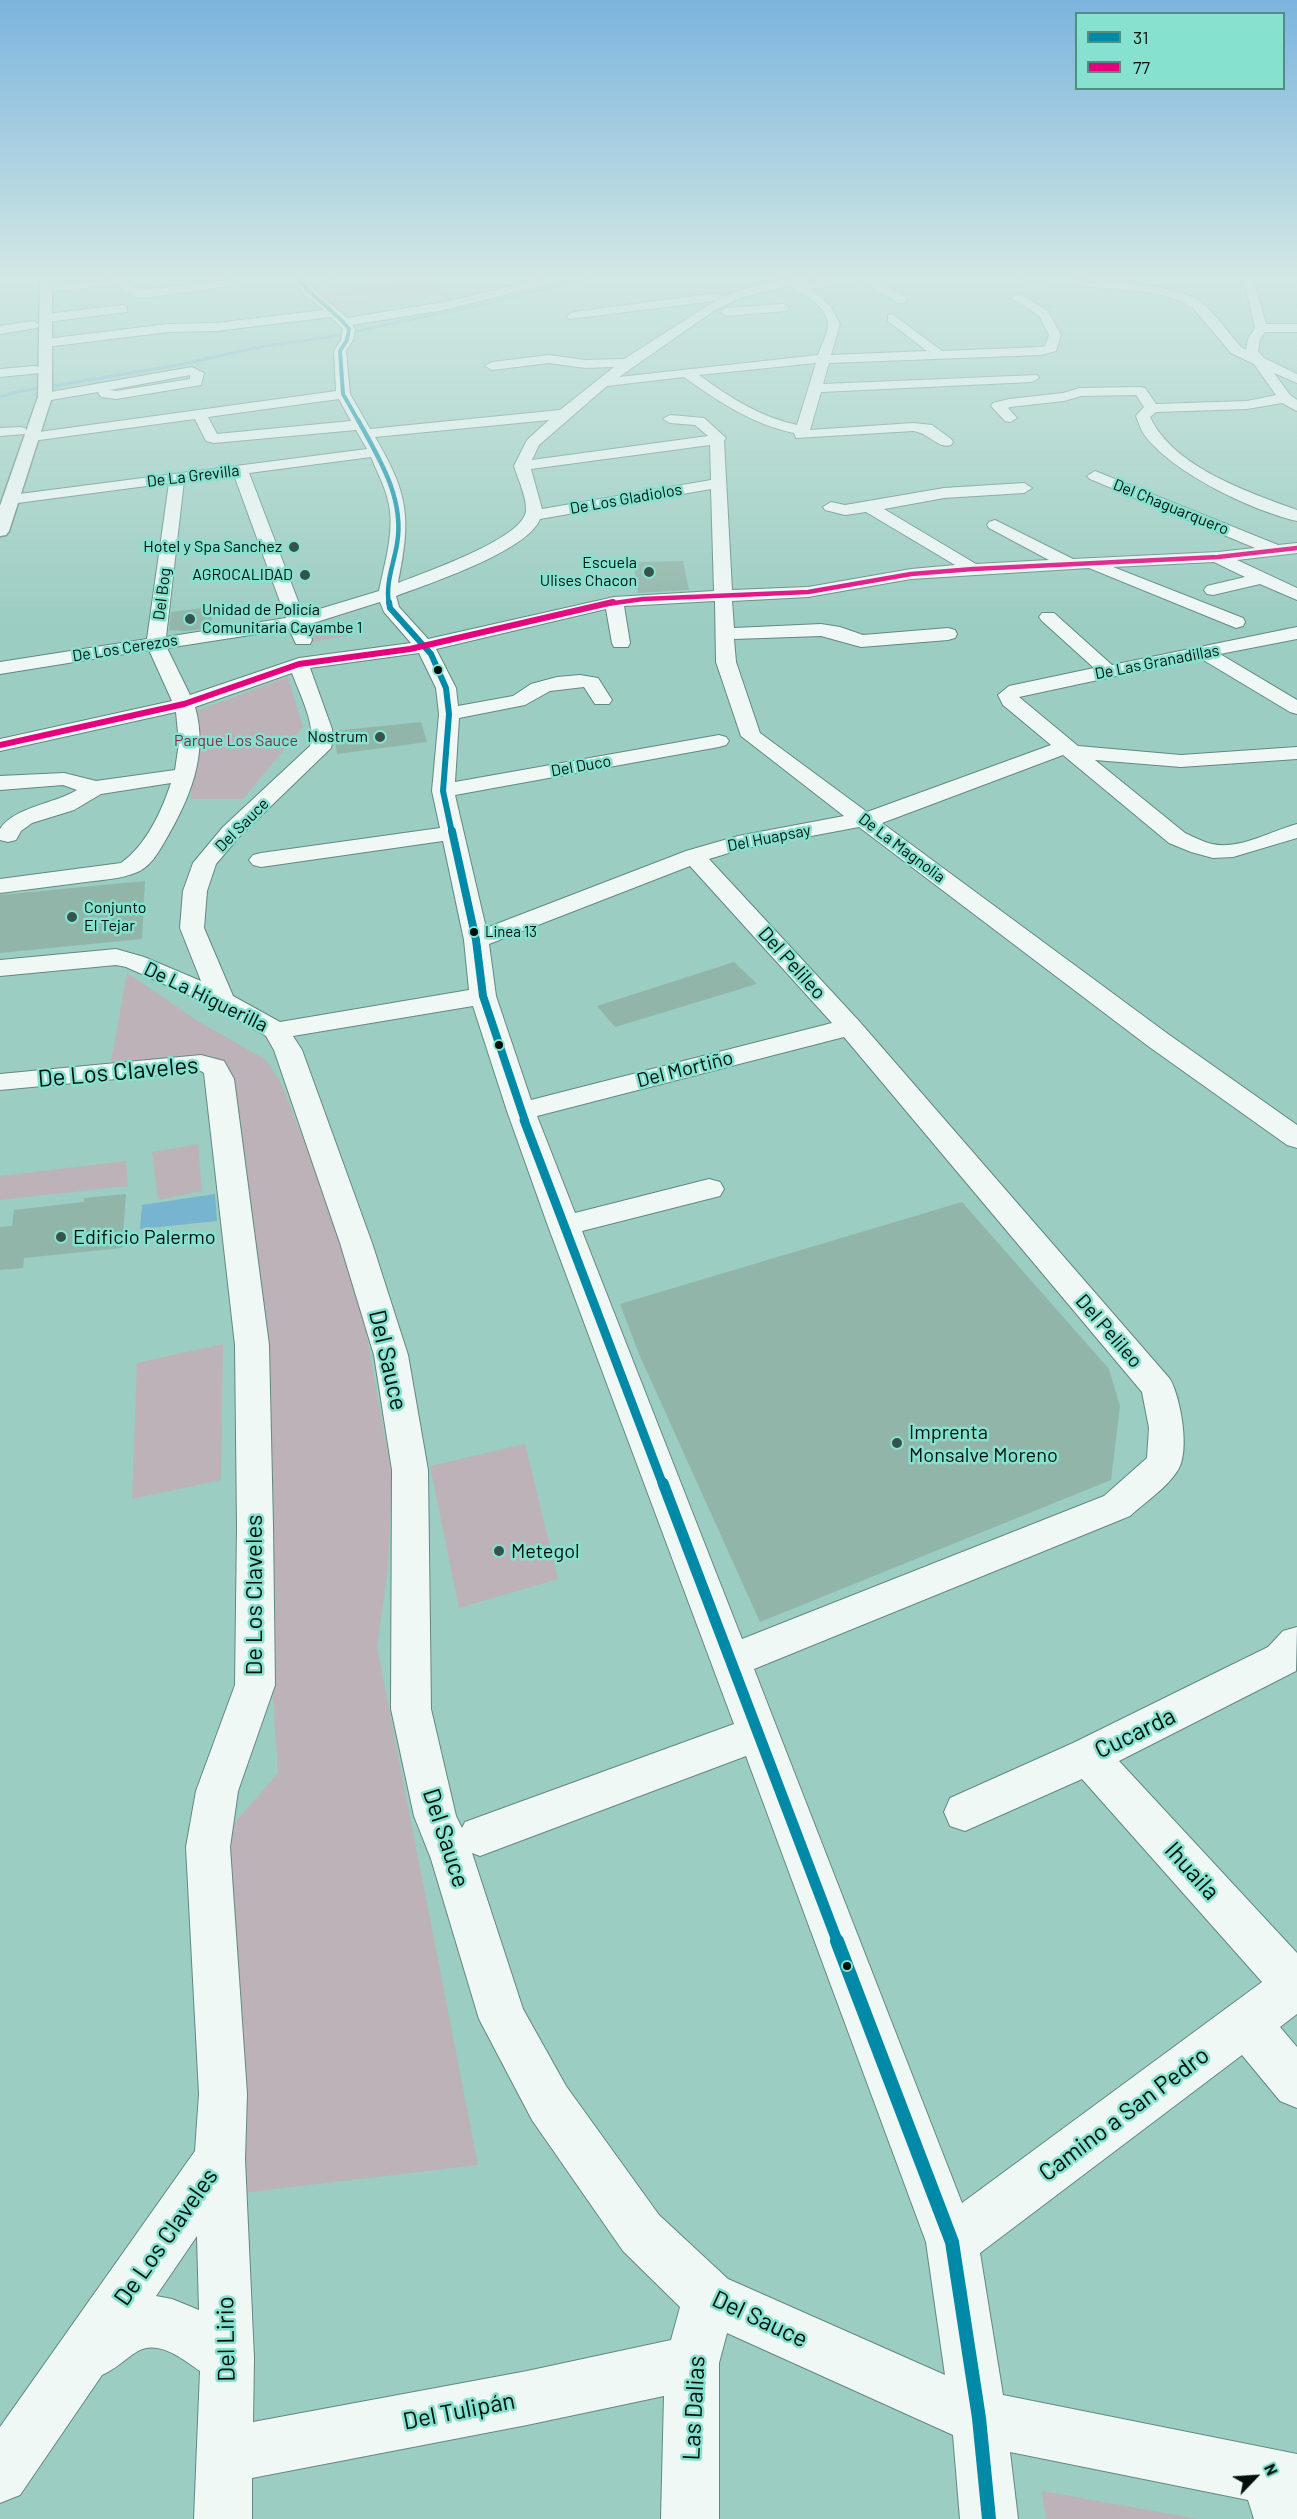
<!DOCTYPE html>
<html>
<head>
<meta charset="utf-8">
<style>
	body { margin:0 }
	#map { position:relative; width:1297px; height:2519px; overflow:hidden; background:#9bcdc2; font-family:Barlow,sans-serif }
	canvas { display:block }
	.legend { position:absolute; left:1075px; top:12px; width:210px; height:78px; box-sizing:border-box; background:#86e2cf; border:2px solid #508e81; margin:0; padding:8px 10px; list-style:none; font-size:18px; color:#00100c }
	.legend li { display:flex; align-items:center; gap:12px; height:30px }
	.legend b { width:30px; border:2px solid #508e81 }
	.north { position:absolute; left:1225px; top:2447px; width:60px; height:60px; -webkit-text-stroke:4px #86e2cf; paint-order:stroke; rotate:65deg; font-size:16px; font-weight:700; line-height:24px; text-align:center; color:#00100c }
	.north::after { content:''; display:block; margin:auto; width:21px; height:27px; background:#00100c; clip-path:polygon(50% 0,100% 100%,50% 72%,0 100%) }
</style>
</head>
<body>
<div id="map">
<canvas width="1297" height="2519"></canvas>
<ul class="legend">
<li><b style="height:8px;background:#008aa7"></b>31</li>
<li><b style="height:8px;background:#e5007d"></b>77</li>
</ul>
<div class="north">N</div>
</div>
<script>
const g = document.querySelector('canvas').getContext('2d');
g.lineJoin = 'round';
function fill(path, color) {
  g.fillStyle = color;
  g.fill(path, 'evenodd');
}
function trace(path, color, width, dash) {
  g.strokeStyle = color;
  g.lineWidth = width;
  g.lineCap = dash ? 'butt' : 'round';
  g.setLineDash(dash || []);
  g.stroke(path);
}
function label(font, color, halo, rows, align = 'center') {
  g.font = font + ' Barlow,sans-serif';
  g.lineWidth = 5;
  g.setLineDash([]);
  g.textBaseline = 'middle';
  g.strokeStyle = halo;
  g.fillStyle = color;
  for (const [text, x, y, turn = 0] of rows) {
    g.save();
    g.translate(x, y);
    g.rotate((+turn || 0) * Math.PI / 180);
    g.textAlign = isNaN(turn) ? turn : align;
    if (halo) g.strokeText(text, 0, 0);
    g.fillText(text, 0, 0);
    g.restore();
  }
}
const green = new Path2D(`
	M 433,279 L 453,295 L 424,301 L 415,297 L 336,309 L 315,293 Z
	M 350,625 L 355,634 L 313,642 L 307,633 Z
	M 288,677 L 303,727 L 243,799 L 191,799 L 196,711 Z
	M 127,973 L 196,1020 L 266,1060 L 281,1083 L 325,1194 L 363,1316 L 392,1476 L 388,1568 L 377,1647 L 478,2165 L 242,2193 L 219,1841 L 278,1773 L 231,1071 L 221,1062 L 204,1055 L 111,1062 Z
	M 198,1144 L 202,1191 L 158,1200 L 152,1152 Z
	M 126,1161 L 128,1186 L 0,1200 L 0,1176 Z
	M 223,1344 L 221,1480 L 132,1499 L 137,1363 Z
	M 525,1444 L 558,1579 L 459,1608 L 430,1466 Z
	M 1042,2491 L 1198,2519 L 1046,2519 Z`);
const water = new Path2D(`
	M 215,1194 L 217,1221 L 140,1229 L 142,1205 Z`);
const stream = new Path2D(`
	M 0,397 L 16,392 L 173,366 L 265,346 L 324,338 L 485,304 L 593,277`);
const building = new Path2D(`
	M 683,561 L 689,590 L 638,593 L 633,562 Z
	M 211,607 L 212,627 L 187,631 L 169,630 L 171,612 Z
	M 421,722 L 427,742 L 337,754 L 334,731 Z
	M 145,881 L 142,939 L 0,953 L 0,895 Z
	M 734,962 L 757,984 L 615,1027 L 597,1006 Z
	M 126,1194 L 122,1248 L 24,1258 L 23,1268 L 0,1270 L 0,1227 L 12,1226 L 14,1210 L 84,1202 L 84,1198 Z
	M 962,1202 L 1109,1369 L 1120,1406 L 1111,1480 L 760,1622 L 639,1354 L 620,1304 Z`);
const minor = new Path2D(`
	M 291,277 L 337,277 L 331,280 L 307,283 L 347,318 L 444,302 L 550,277 L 571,277 L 569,279 L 444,310 L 352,325 L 355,329 L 353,340 L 346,351 L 350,394 L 370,429 L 560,410 L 614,367 L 585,368 L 549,363 L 492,370 L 485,366 L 492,362 L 549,355 L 585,360 L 624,359 L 715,301 L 569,319 L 567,316 L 573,312 L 717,293 L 723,297 C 752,284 787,277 819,277 L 801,284 L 846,277 L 877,277 L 875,279 L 906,297 L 906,303 L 898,303 L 863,282 L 811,289 L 831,307 L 840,324 L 831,355 L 927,351 L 888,321 L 888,315 L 892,314 L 942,351 L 1040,347 L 1045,346 L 1049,335 L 1039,316 L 1012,298 L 1018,294 L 1022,295 L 1048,311 L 1061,335 L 1056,351 L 1041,355 L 829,363 L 823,384 L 1037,375 L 1039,378 L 1032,382 L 821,392 L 810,430 L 913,423 L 932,425 L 951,439 L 953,442 L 951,445 C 937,449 930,433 913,431 L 796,438 L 794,433 C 752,424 719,402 684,377 L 607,386 L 539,445 L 532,460 L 708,436 L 695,425 L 670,423 L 663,419 L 670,415 L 704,418 L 726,438 L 724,441 L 732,590 L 808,587 L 911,569 L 955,565 L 866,512 L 845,515 L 825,510 L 823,507 L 831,502 L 845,505 L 944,488 L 1024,483 L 1032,488 L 1024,493 L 944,498 L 884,509 L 976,564 L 1049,560 L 989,528 L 987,525 L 989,522 L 995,520 L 1073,559 L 1218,552 L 1255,548 L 1090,479 L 1087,476 L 1095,471 L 1278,545 L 1297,543 L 1297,553 L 1237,560 L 1297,588 L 1297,600 L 1260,584 L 1213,595 L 1207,594 L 1204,590 L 1207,586 L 1245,577 L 1214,562 L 1113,567 L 1243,618 L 1245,622 L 1243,626 L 1236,628 L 1089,568 L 911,579 L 808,597 L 732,601 L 734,628 L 821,624 L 840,627 L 863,635 L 948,628 L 955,630 L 957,634 L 955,638 L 948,640 L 861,647 L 821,636 L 734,639 L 736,662 L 760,733 L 867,812 L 1051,745 L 1003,705 L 998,695 L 1009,686 L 1094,668 L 1042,621 L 1039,617 L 1042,613 L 1054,613 L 1112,665 L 1297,627 L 1297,639 L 1220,654 L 1297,700 L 1297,714 L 1290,712 L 1200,658 L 1019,697 L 1078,746 L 1181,755 L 1297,747 L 1297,759 L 1181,767 L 1095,760 L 1185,833 C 1194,837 1203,842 1212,844 C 1240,850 1271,831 1297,824 L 1297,838 L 1233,857 L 1213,858 L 1191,852 L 1169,843 L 1063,755 L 882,823 L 1168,1034 L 1297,1125 L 1297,1148 L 1287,1145 L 1148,1046 L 859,827 L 742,849 L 709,859 L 859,1021 L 1170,1379 C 1181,1399 1190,1451 1178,1470 C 1167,1488 1145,1502 1130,1516 L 754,1669 L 962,2203 L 1262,1982 L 1082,1779 L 965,1831 L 950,1826 L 944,1812 L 950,1798 L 1073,1743 L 1268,1647 L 1283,1631 L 1297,1627 L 1296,1671 L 1119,1761 L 1297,1953 L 1297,2014 L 1280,2027 L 1297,2047 L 1297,2108 L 1280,2101 L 1242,2055 L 980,2253 L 1003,2395 L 1297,2454 L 1297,2519 L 1254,2519 L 1248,2500 L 1010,2452 L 1018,2519 L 960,2519 L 953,2435 L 727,2333 L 719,2363 L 719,2519 L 661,2519 L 664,2396 L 527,2425 L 252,2478 L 252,2519 L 194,2519 L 200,2371 C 184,2360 159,2339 138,2351 C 125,2359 116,2369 102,2375 L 20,2495 L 0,2503 L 0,2427 L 195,2151 L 199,2094 L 186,1847 L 196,1791 L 235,1685 L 237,1526 L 235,1345 L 204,1073 L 201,1071 L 0,1090 L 0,1074 L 201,1055 L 224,1061 L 234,1079 L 269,1345 L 273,1526 L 275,1685 L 238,1791 L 230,1847 L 247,2094 L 245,2159 L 254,2358 L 253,2422 L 527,2371 L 671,2340 L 680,2307 L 623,2251 L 532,2120 L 479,2019 L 431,1859 L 414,1816 L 391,1709 L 392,1470 L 374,1355 L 340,1243 L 274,1050 L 266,1036 L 213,1006 L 126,967 L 116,965 L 0,976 L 0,960 L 116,949 L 144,957 L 201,981 L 180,928 L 183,891 L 193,863 L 223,827 L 310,746 C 317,727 299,692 292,673 L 195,707 C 209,755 189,800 165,841 C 158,853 150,868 135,873 C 120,879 102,880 86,882 C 57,886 29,889 0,893 L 0,879 L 121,863 C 146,845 161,813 171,783 L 101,794 L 74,810 L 32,823 L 21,831 L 16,840 L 8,842 L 0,840 L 0,829 C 14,807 54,804 77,790 L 63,785 L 0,790 L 0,776 L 64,773 L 96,781 L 175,770 L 179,743 L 176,712 L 0,751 L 0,739 L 172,701 L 149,650 L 0,674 L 0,662 L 147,639 L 169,483 L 10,504 L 2,499 L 4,496 L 367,449 L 356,430 L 214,443 L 206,441 L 195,419 L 32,441 L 25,437 L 32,433 L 336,391 L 334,351 L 341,340 L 343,329 L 331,317 L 216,331 L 168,332 L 46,347 L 40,343 L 46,339 L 168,324 L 216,323 L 324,310 L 305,295 ZM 788,286 C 801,292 827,306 828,324 C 828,333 821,346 818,355 L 619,377 L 715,310 L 743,297 ZM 816,363 L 797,425 C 760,417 729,397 699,375 ZM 339,399 L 351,421 L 217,434 L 208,417 ZM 549,420 L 527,440 L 514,466 C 518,479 527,498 526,511 C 523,539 423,573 398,583 C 411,518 409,495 375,437 ZM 710,445 L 711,480 L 542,509 L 531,469 ZM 371,457 C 378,474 388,492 390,511 C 393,538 384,565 379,591 L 303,614 L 249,473 ZM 234,475 L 286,618 L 166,637 L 184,481 ZM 711,489 L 714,591 L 614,597 L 428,639 L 399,607 L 396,596 C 428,584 528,551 540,519 ZM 715,601 L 716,662 L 741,736 L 844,816 L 738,836 L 686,851 L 486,928 L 455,795 L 719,747 L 726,745 L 729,741 L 726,737 L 719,735 L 455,782 L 459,718 L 525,705 L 550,691 L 584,687 L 595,704 L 609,704 L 612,700 L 598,678 L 580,675 L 557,677 L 531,684 L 513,696 L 458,706 L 456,688 L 436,649 L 606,609 L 612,643 L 614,647 L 628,647 L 630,643 L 624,606 ZM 380,602 L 384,612 L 411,643 L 299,658 L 190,695 L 167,648 L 289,629 L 296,644 L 310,644 L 312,640 L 307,625 ZM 419,653 L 436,688 L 439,714 L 432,791 L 440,828 L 261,853 L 253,855 L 249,860 L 253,865 L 261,867 L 443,841 L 464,940 L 469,990 L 280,1022 L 233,996 L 204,928 L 207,891 L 216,864 L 239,837 L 331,748 L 333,739 L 332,729 L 310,668 ZM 690,866 L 832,1023 L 531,1100 L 496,996 L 489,944 ZM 473,1006 L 507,1111 L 548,1226 L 734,1724 L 465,1822 L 462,1828 L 456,1816 L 431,1709 L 428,1470 L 408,1355 L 372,1243 L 302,1050 L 293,1036 ZM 844,1037 L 1142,1392 L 1149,1428 L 1147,1458 L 1104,1496 L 742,1639 L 582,1231 L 720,1196 L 724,1189 L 720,1182 L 709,1179 L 575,1213 L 537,1116 ZM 746,1756 L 926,2242 L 945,2375 L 728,2279 L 659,2215 L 566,2086 L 523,2009 L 472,1853 L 480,1856 ZM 197,2236 L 199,2310 L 172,2299 L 156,2296 Z
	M 1015,277 C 1054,277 1173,280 1201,302 C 1216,314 1228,333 1241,347 L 1246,350 L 1248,339 L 1255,328 L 1245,284 L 1237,277 L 1250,277 L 1254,281 L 1266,324 L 1297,324 L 1297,332 L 1265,332 L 1260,339 L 1258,351 L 1264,358 L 1297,374 L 1297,383 L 1274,373 L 1290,395 L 1297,400 L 1297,411 L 1282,403 L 1247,409 L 1156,412 L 1150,417 C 1173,467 1248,492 1297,510 L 1297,521 C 1251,510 1175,474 1146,437 C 1141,431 1139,423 1136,416 L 1144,407 L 1136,395 L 1081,396 L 1064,401 L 1010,407 L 1008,408 L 1017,418 L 1010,422 L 1005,421 L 991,406 L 993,403 L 1009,399 L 1063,393 L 1080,388 L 1140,387 L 1145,388 L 1156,404 L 1247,401 L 1276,395 L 1254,364 L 1231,353 L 1193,308 L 1181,301 L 1155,293 L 1021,280 Z
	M 119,278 L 139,290 L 229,280 L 235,283 L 229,286 L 144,298 L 132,296 L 117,285 L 46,292 L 40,289 L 46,286 Z
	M 783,304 L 789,308 L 787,311 L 726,316 L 720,312 L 726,308 Z
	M 123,305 L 127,306 L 127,312 L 46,322 L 40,318 L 46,314 Z
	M 33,321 L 39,325 L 37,328 L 0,334 L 0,326 Z
	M 34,366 L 39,367 L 41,370 L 39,373 L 0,377 L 0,369 Z
	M 192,367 L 204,373 L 201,385 L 116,399 L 101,397 L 98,392 L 45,401 L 38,397 L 45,393 ZM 190,375 L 190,379 L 116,391 L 110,390 Z
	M 20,427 L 25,428 L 27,431 L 25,434 L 0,436 L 0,428 Z`);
const major = new Path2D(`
	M 40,277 L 52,277 L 52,397 L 9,531 L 6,535 L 0,536 L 0,506 L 38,397 Z`);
const bus1Far6 = new Path2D(`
	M 297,277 C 311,298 334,309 349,329 L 347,340 L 340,351 L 343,394 L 359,422`);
const bus1Far5 = new Path2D(`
	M 358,420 C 379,458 405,499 397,544 C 394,563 385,584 389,604`);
const bus1Far4 = new Path2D(`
	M 389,602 L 390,608 L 431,654 L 446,688 L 449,714 L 443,791 L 452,833`);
const bus1Far3 = new Path2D(`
	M 452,831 L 476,940 L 483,996 L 525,1121`);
const bus1Far2 = new Path2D(`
	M 524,1120 L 663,1485`);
const bus1Far1 = new Path2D(`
	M 663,1483 L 838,1943`);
const bus1 = new Path2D(`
	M 837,1941 L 952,2242 L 979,2418 L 989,2519`);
const bus2Far1 = new Path2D(`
	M 607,604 L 643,599 L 808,592 L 911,574 L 973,569 L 1218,557 L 1297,548`);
const bus2 = new Path2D(`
	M 0,745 L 184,704 L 299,664 L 410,649 L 613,602`);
const markers = [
	[294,547,6,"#36524c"],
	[649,572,6,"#36524c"],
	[305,575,6,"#36524c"],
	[190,619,6,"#36524c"],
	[438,670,5,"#00100c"],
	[380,737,6,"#36524c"],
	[72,917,6,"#36524c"],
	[474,932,5,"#00100c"],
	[499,1045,5,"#00100c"],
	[61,1237,6,"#36524c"],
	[897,1443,6,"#36524c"],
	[499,1551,6,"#36524c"],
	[847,1966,5,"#00100c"]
];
const farBusnames = [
	["Linea 13",485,932]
];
const farStreetnames = [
	["De La Grevilla",193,476,-7],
	["De Los Gladiolos",626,499,-10],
	["Del Chaguarquero",1171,507,22],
	["Del Bog",162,594,-83],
	["De Los Cerezos",125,648,-9],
	["De Las Granadillas",1157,662,-11],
	["Del Duco",581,766,-10],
	["Del Sauce",242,825,-45],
	["Del Huapsay",769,838,-11],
	["De La Magnolia",902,848,37]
];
const farPoinames = [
	["Hotel y Spa Sanchez",282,547],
	["Escuela",637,563],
	["Ulises Chacon",637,581],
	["AGROCALIDAD",293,575],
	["Unidad de Policía",202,610,"left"],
	["Comunitaria Cayambe 1",202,628,"left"],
	["Nostrum",368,737],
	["Conjunto",84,908,"left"],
	["El Tejar",84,926,"left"]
];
const farParknames = [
	["Parque Los Sauce",236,741]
];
const streetNames = [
	["Del Pelileo",792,963,48],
	["De La Higuerilla",206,997,26],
	["Del Mortiño",685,1069,-14],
	["Del Pelileo",1109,1331,49]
];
const poiNames = [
	["Edificio Palermo",73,1237],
	["Imprenta",909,1432],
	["Monsalve Moreno",909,1455],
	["Metegol",511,1551]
];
const nearStreetnames = [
	["De Los Claveles",118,1072,-5],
	["Del Sauce",388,1360,77],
	["De Los Claveles",254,1595,-90],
	["Cucarda",1135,1733,-26],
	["Del Sauce",446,1838,72],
	["Ihuaila",1192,1871,48],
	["Camino a San Pedro",1124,2114,-37],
	["De Los Claveles",166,2237,-55],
	["Del Sauce",760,2319,25],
	["Del Lirio",226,2339,-91],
	["Las Dalias",694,2408,-87],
	["Del Tulipán",459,2411,-11]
];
fill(green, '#bdb2b8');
fill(water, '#77b4cf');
trace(stream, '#77b4cf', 3);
fill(building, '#91b5a9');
trace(minor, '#638881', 2);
trace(major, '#638881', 3);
fill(minor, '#f0f8f6');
fill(major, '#f0f8f6');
trace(bus1Far6, '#008aa7', 4);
trace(bus1Far5, '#008aa7', 4.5);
trace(bus1Far4, '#008aa7', 6);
trace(bus1Far3, '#008aa7', 8);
trace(bus1Far2, '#008aa7', 9);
trace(bus1Far1, '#008aa7', 11);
trace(bus1, '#008aa7', 14);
trace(bus2Far1, '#e5007d', 4.5);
trace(bus2, '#e5007d', 6);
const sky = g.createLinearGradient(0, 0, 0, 630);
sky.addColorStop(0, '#7bb4de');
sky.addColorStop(0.44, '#d2e8e4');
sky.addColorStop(1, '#d2e8e400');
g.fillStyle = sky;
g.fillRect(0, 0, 1297, 630);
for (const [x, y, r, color] of markers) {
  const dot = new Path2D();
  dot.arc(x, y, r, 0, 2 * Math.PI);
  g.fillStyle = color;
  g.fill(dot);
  trace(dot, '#86e2cf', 2);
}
label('15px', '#00100c', '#86e2cf', farBusnames, 'left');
label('16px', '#00100c', '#86e2cf', farStreetnames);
label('16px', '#00100c', '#86e2cf', farPoinames, 'right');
label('16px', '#812c4e', '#86e2cf', farParknames);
label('20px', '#00100c', '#86e2cf', streetNames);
label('20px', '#00100c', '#86e2cf', poiNames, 'left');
label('24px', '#00100c', '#86e2cf', nearStreetnames);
</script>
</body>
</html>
